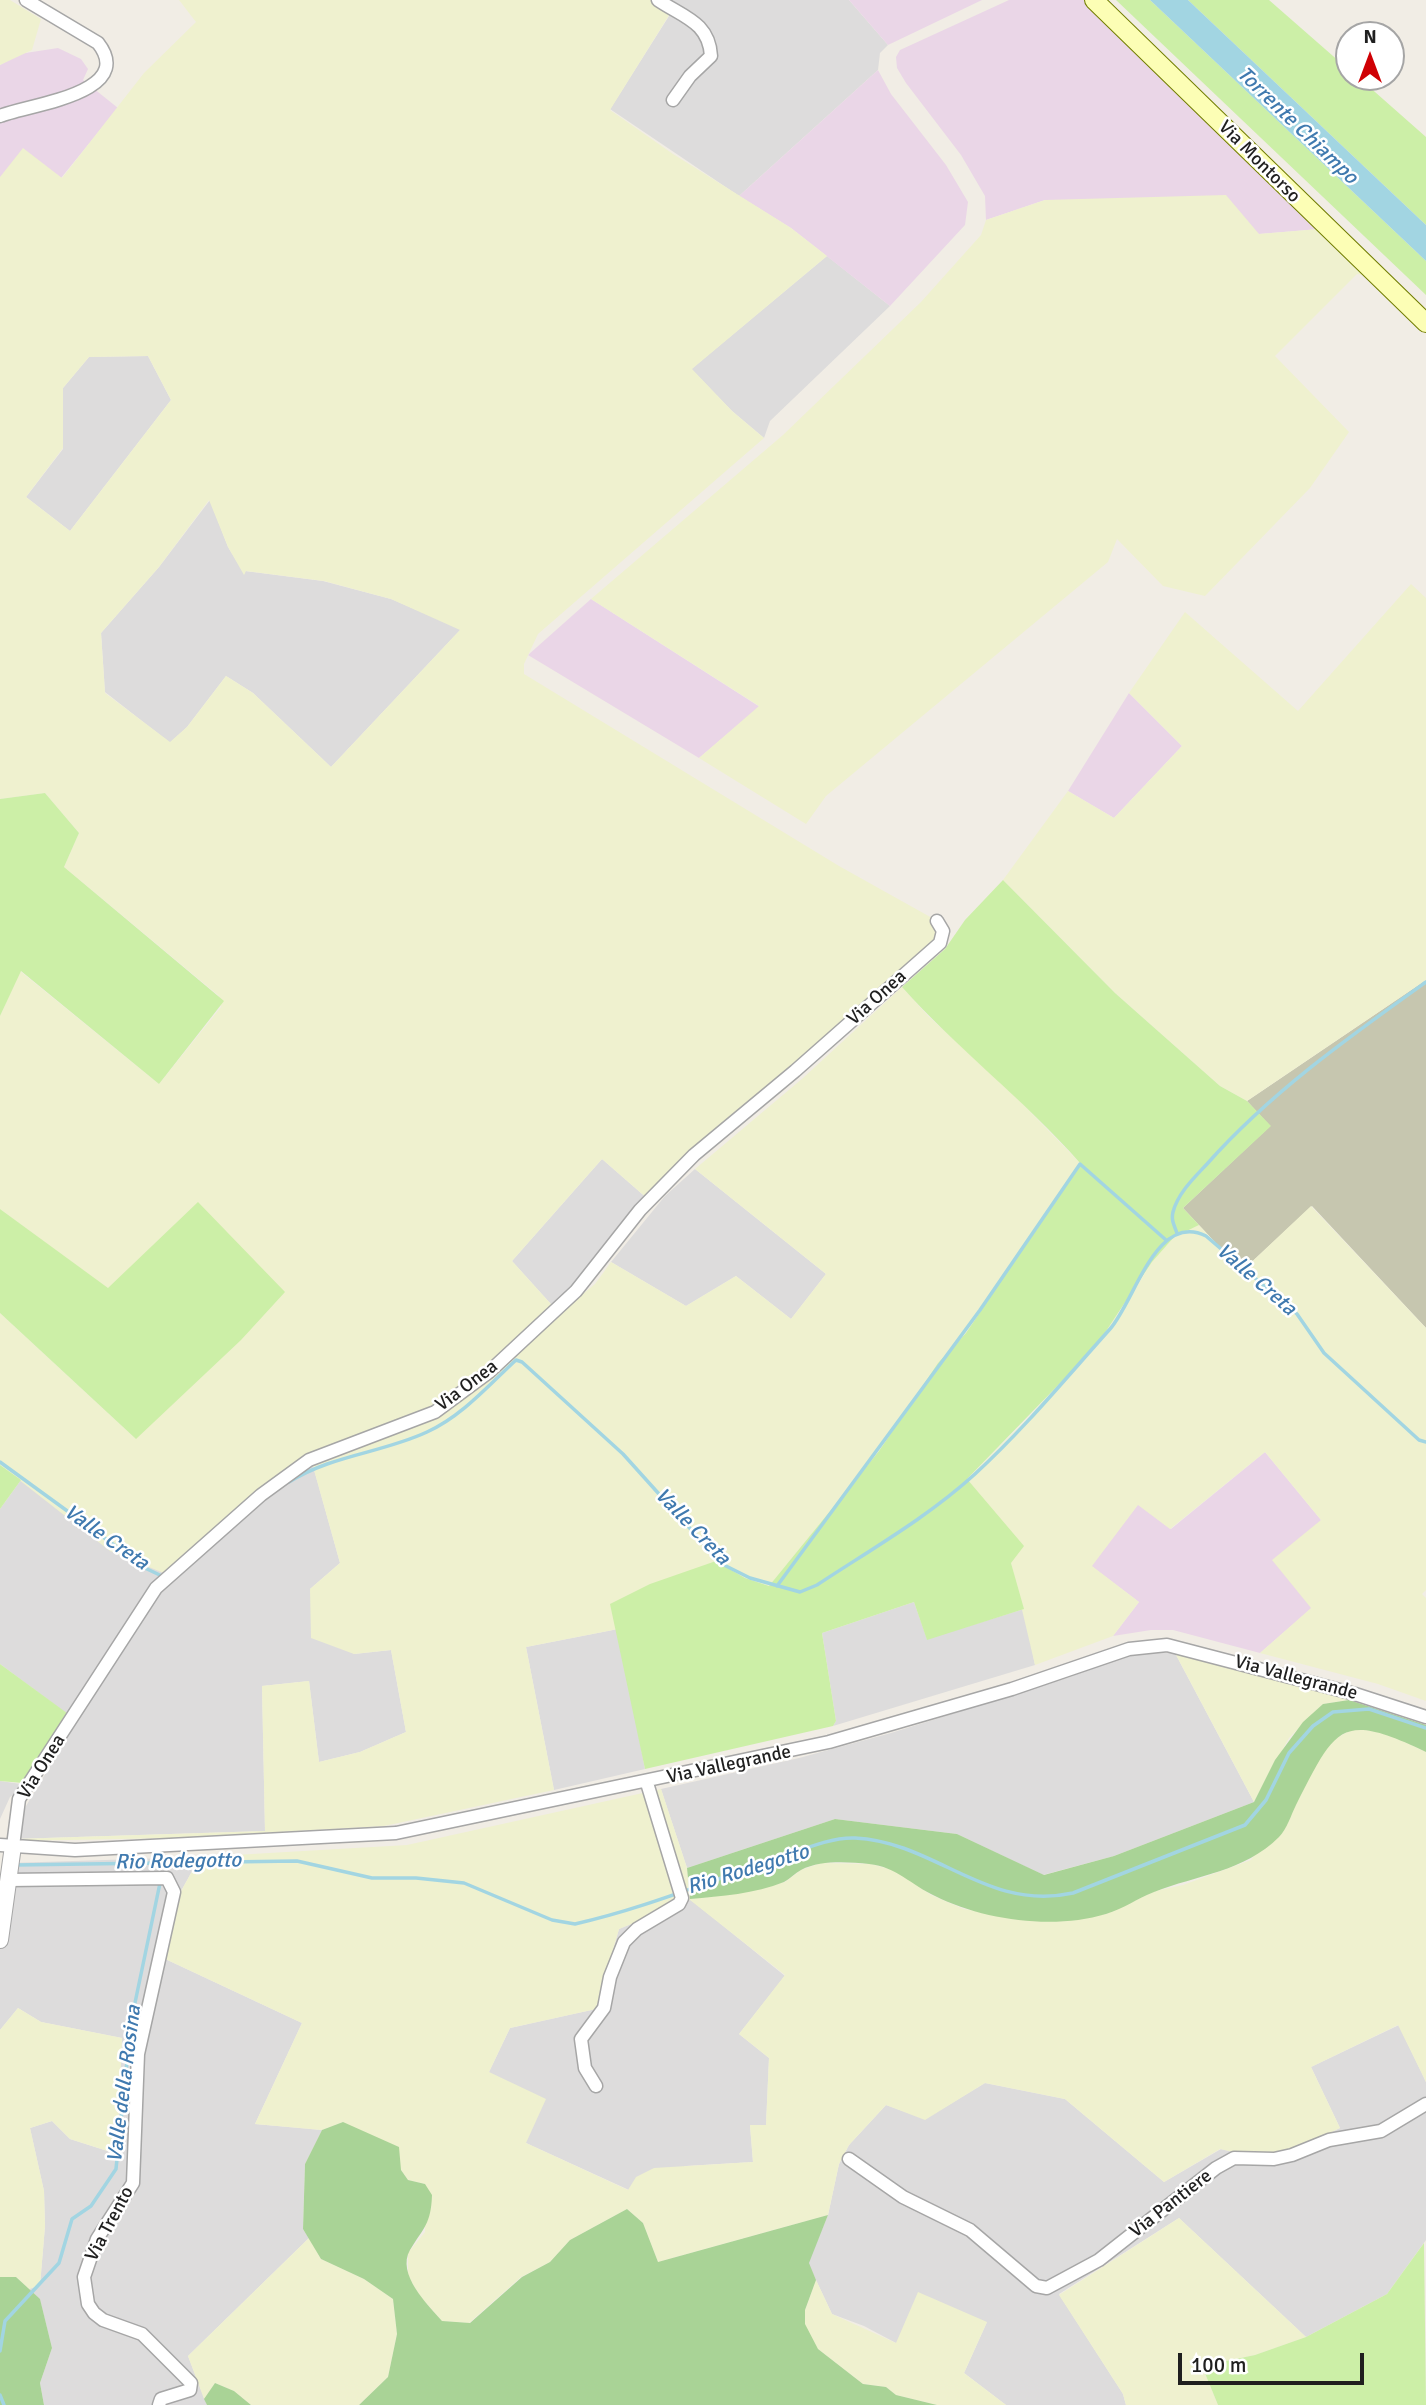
<!DOCTYPE html>
<html>
<head>
<meta charset="utf-8">
<style>
	body { margin:0 }
	#map { position:relative; width:1426px; height:2405px; overflow:hidden; background:#f1ede5; font-family:Signika,sans-serif }
	canvas { display:block }
	.north { position:absolute; left:1335px; top:21px; width:70px; height:70px; box-sizing:border-box; background:#fff; border:2px solid #a5a5a5; border-radius:50%; rotate:0deg; font-size:19px; font-weight:700; line-height:28px; text-align:center; color:#1f1f1f }
	.north::after { content:''; display:block; margin:auto; width:24px; height:32px; background:#cf0004; clip-path:polygon(50% 0,100% 100%,50% 72%,0 100%) }
	.scale { position:absolute; left:1178px; top:2353px; width:186px; height:32px; box-sizing:border-box; border:4px solid #1f1f1f; border-top:0; padding-left:9px; font-size:21px; line-height:24px; white-space:nowrap; color:#1f1f1f; -webkit-text-stroke:5px #fff; paint-order:stroke }
</style>
</head>
<body>
<div id="map">
<canvas width="1426" height="2405"></canvas>
<div class="north">N</div>
<div class="scale">100 m</div>
</div>
<script>
const g = document.querySelector('canvas').getContext('2d');
g.lineJoin = 'round';
function fill(path, color) {
  g.fillStyle = color;
  g.fill(path, 'evenodd');
}
function trace(path, color, width, dash) {
  g.strokeStyle = color;
  g.lineWidth = width;
  g.lineCap = dash ? 'butt' : 'round';
  g.setLineDash(dash || []);
  g.stroke(path);
}
function label(font, color, halo, rows, align = 'center') {
  g.font = font + ' Signika,sans-serif';
  g.lineWidth = 5;
  g.setLineDash([]);
  g.textBaseline = 'middle';
  g.strokeStyle = halo;
  g.fillStyle = color;
  for (const [text, x, y, turn = 0] of rows) {
    g.save();
    g.translate(x, y);
    g.rotate((+turn || 0) * Math.PI / 180);
    g.textAlign = isNaN(turn) ? turn : align;
    if (halo) g.strokeText(text, 0, 0);
    g.fillText(text, 0, 0);
    g.restore();
  }
}
const residential = new Path2D(`
	M 671,0 L 849,0 L 888,45 L 880,53 L 878,70 L 739,196 L 610,109 L 676,5 Z
	M 827,256 L 890,306 L 770,421 L 764,438 L 732,411 L 691,369 Z
	M 148,356 L 171,400 L 70,531 L 26,497 L 63,449 L 63,388 L 89,357 Z
	M 210,500 L 228,547 L 245,574 L 245,571 L 323,581 L 391,599 L 461,629 L 331,767 L 253,693 L 226,676 L 187,727 L 170,743 L 105,692 L 101,633 L 159,567 Z
	M 602,1159 L 649,1200 L 559,1313 L 512,1261 Z
	M 695,1169 L 826,1274 L 791,1319 L 736,1276 L 686,1306 L 611,1262 L 665,1196 Z
	M 312,1462 L 340,1563 L 310,1589 L 354,1654 L 391,1650 L 406,1732 L 360,1752 L 319,1762 L 309,1681 L 262,1686 L 265,1831 L 14,1839 L 26,1806 L 50,1766 L 70,1716 L 0,1664 L 0,1509 L 21,1480 L 68,1516 Z
	M 914,1602 L 927,1639 L 1024,1609 L 1035,1665 L 833,1726 L 836,1721 L 822,1633 Z
	M 618,1629 L 645,1769 L 554,1790 L 526,1647 Z
	M 1152,1652 L 1175,1653 L 1254,1802 L 1114,1856 L 1043,1875 L 957,1834 L 835,1819 L 687,1868 L 661,1789 L 799,1758 L 891,1733 L 1070,1677 L 1119,1657 Z
	M 0,1781 L 28,1785 L 10,1797 L 0,1819 Z
	M 200,1857 L 171,1909 L 161,1957 L 302,2023 L 255,2124 L 322,2130 L 305,2164 L 303,2229 L 309,2238 L 188,2356 L 207,2405 L 44,2405 L 40,2383 L 52,2348 L 40,2300 L 29,2289 L 40,2285 L 45,2226 L 44,2191 L 30,2128 L 52,2121 L 70,2139 L 117,2154 L 122,2038 L 41,2022 L 18,2008 L 0,2030 L 0,1948 L 7,1930 L 10,1863 Z
	M 690,1899 L 785,1976 L 739,2034 L 769,2058 L 766,2125 L 750,2126 L 753,2162 L 686,2166 L 629,2190 L 526,2143 L 489,2072 L 510,2028 L 596,2009 L 619,1929 Z
	M 1399,2025 L 1426,2082 L 1426,2240 L 1387,2294 L 1306,2337 L 1179,2218 L 1059,2294 L 1123,2394 L 1126,2405 L 1006,2405 L 964,2373 L 987,2322 L 896,2343 L 864,2326 L 832,2314 L 808,2263 L 828,2215 L 839,2164 L 849,2145 L 886,2105 L 925,2119 L 985,2083 L 1065,2099 L 1164,2182 L 1221,2149 L 1272,2161 L 1340,2128 L 1311,2067 Z`);
const industrial = new Path2D(`
	M 849,0 L 982,0 L 888,45 Z
	M 1009,0 L 1084,0 L 1286,192 L 1320,229 L 1259,234 L 1045,200 L 986,220 L 985,196 L 961,155 L 906,83 L 897,68 L 896,57 L 900,50 Z
	M 58,48 L 81,59 L 88,69 L 83,80 L 118,108 L 61,178 L 0,177 L 0,65 L 19,54 Z
	M 878,70 L 891,94 L 946,165 L 968,202 L 965,225 L 890,306 L 791,228 L 739,196 Z
	M 591,599 L 760,707 L 699,758 L 528,655 Z
	M 1129,693 L 1182,746 L 1114,818 L 1068,791 Z
	M 1265,1452 L 1321,1520 L 1312,1608 L 1260,1653 L 1173,1630 L 1151,1630 L 1113,1636 L 1139,1602 L 1091,1566 L 1138,1504 L 1171,1529 Z`);
const construction = new Path2D(`
	M 1426,980 L 1426,1328 L 1312,1206 L 1242,1271 L 1183,1208 L 1270,1126 L 1247,1101 Z`);
const farmland = new Path2D(`
	M 0,0 L 10,0 L 41,19 L 32,50 L 0,65 Z
	M 179,0 L 671,0 L 676,4 L 610,110 L 673,154 L 791,228 L 827,256 L 692,369 L 732,411 L 764,438 L 538,634 L 524,664 L 524,674 L 839,866 L 950,928 L 649,1200 L 602,1159 L 512,1261 L 559,1313 L 595,1284 L 611,1262 L 686,1306 L 736,1276 L 791,1319 L 826,1274 L 695,1169 L 803,1078 L 902,987 L 928,1016 L 1009,1090 L 1080,1163 L 966,1333 L 938,1363 L 879,1451 L 769,1586 L 745,1578 L 716,1562 L 611,1604 L 618,1629 L 526,1647 L 554,1790 L 384,1826 L 171,1838 L 14,1841 L 14,1839 L 265,1831 L 262,1686 L 309,1681 L 319,1762 L 360,1752 L 406,1732 L 391,1650 L 354,1654 L 311,1638 L 310,1589 L 340,1563 L 312,1463 L 166,1574 L 110,1551 L 0,1465 L 0,1313 L 136,1439 L 108,1289 L 0,1209 L 0,1016 L 20,971 L 159,1084 L 221,1007 L 219,996 L 64,867 L 79,833 L 45,793 L 0,799 L 0,177 L 23,148 L 62,178 L 144,73 L 196,22 ZM 148,356 L 171,400 L 70,531 L 26,497 L 63,448 L 63,388 L 89,357 ZM 209,500 L 228,547 L 244,575 L 246,571 L 324,581 L 391,599 L 460,630 L 331,767 L 253,693 L 226,676 L 187,727 L 170,742 L 105,693 L 101,633 L 159,567 Z
	M 1226,195 L 1259,234 L 1319,229 L 1368,276 L 1357,274 L 1275,356 L 1349,432 L 1310,488 L 1205,596 L 1163,586 L 1117,539 L 1108,562 L 826,796 L 806,824 L 699,758 L 759,706 L 591,599 L 783,435 L 921,302 L 981,235 L 986,220 L 1045,200 Z
	M 1411,584 L 1426,598 L 1426,980 L 1247,1101 L 1220,1086 L 1115,993 L 1003,880 L 1068,791 L 1114,818 L 1182,746 L 1129,693 L 1185,612 L 1298,711 Z
	M 1311,1206 L 1426,1328 L 1426,1590 L 1422,1594 L 1426,1598 L 1426,1701 L 1378,1684 L 1260,1653 L 1311,1608 L 1272,1560 L 1321,1520 L 1265,1452 L 1170,1529 L 1138,1505 L 1092,1566 L 1139,1602 L 1113,1636 L 1035,1665 L 1011,1563 L 967,1479 L 1030,1416 L 1123,1308 L 1152,1262 L 1174,1236 L 1199,1225 L 1242,1271 Z
	M 1175,1653 L 1207,1660 L 1349,1700 L 1323,1704 L 1289,1738 L 1254,1802 Z
	M 1354,1728 L 1389,1734 L 1426,1752 L 1426,2082 L 1398,2025 L 1311,2067 L 1340,2128 L 1272,2161 L 1220,2149 L 1164,2182 L 1065,2099 L 985,2083 L 925,2120 L 886,2105 L 849,2145 L 839,2164 L 828,2215 L 658,2262 L 643,2223 L 627,2209 L 570,2240 L 550,2262 L 521,2277 L 469,2323 L 442,2321 L 420,2296 L 408,2276 L 408,2253 L 425,2232 L 425,2184 L 408,2180 L 401,2170 L 343,2122 L 322,2130 L 255,2124 L 302,2023 L 161,1957 L 171,1909 L 200,1857 L 407,1845 L 661,1789 L 687,1868 L 690,1899 L 740,1893 L 785,1882 L 801,1870 L 821,1863 L 871,1864 L 897,1871 L 931,1895 L 964,1909 L 1020,1919 L 1053,1921 L 1106,1914 L 1155,1891 L 1183,1885 L 1251,1860 L 1330,1742 ZM 690,1900 L 785,1975 L 739,2034 L 769,2058 L 766,2125 L 750,2125 L 753,2162 L 654,2168 L 636,2177 L 628,2190 L 526,2143 L 546,2099 L 489,2072 L 510,2028 L 596,2009 L 619,1929 Z
	M 18,2008 L 41,2022 L 122,2038 L 117,2154 L 70,2139 L 52,2121 L 30,2128 L 44,2191 L 45,2226 L 40,2285 L 29,2289 L 16,2277 L 0,2277 L 0,2030 Z
	M 1179,2218 L 1306,2337 L 1255,2355 L 1202,2366 L 1218,2405 L 1126,2405 L 1123,2394 L 1059,2295 Z
	M 309,2238 L 321,2259 L 364,2279 L 393,2299 L 397,2334 L 388,2377 L 359,2405 L 251,2405 L 234,2391 L 215,2383 L 204,2399 L 188,2356 Z
	M 816,2280 L 832,2314 L 896,2343 L 918,2292 L 987,2322 L 964,2373 L 1006,2405 L 937,2405 L 896,2395 L 886,2387 L 863,2384 L 818,2349 L 811,2340 L 805,2325 L 805,2310 Z`);
const grass = new Path2D(`
	M 1116,0 L 1150,0 L 1426,261 L 1426,295 Z
	M 1188,0 L 1269,0 L 1349,70 L 1349,77 L 1358,77 L 1426,137 L 1426,225 Z
	M 45,793 L 79,833 L 64,867 L 224,1001 L 159,1084 L 21,971 L 0,1016 L 0,799 Z
	M 1003,880 L 1115,993 L 1220,1086 L 1247,1101 L 1271,1126 L 1183,1208 L 1199,1225 L 1174,1237 L 1152,1262 L 1096,1346 L 967,1479 L 1024,1546 L 1011,1563 L 1024,1609 L 927,1640 L 914,1602 L 822,1633 L 836,1721 L 833,1726 L 645,1769 L 610,1604 L 650,1584 L 716,1561 L 745,1578 L 769,1586 L 879,1451 L 938,1363 L 966,1333 L 1080,1163 C 1025,1100 957,1049 902,987 L 945,949 L 965,920 Z
	M 198,1202 L 285,1292 L 241,1340 L 136,1439 L 0,1313 L 0,1209 L 108,1288 Z
	M 0,1465 L 21,1480 L 0,1509 Z
	M 0,1664 L 71,1716 L 23,1783 L 0,1781 Z
	M 1424,2243 L 1426,2405 L 1218,2405 L 1202,2366 L 1255,2355 L 1306,2337 L 1387,2294 Z`);
const forest = new Path2D(`
	M 1349,1700 L 1426,1725 L 1426,1752 C 1340,1711 1336,1727 1296,1805 C 1291,1815 1287,1829 1279,1837 C 1244,1872 1197,1875 1154,1892 C 1138,1898 1123,1909 1106,1914 C 1053,1930 983,1920 935,1896 C 911,1885 897,1867 869,1864 C 847,1862 821,1860 801,1870 C 795,1873 790,1879 784,1882 C 755,1894 721,1896 690,1899 L 687,1868 L 835,1819 L 957,1834 L 1044,1875 L 1114,1856 L 1254,1802 L 1275,1760 L 1303,1722 L 1323,1704 Z
	M 343,2122 L 399,2147 L 401,2170 L 408,2180 L 425,2184 L 432,2195 C 431,2224 424,2227 410,2250 C 396,2274 428,2305 442,2321 L 470,2323 L 522,2277 L 550,2262 L 570,2240 L 627,2209 L 643,2223 L 658,2262 L 828,2215 L 809,2263 L 816,2280 L 805,2310 L 805,2324 L 818,2349 L 863,2384 L 886,2387 L 896,2395 L 937,2405 L 359,2405 L 388,2377 L 397,2334 L 393,2299 L 364,2279 L 321,2259 L 303,2229 L 305,2164 L 322,2130 Z
	M 0,2277 L 16,2277 L 40,2299 L 52,2348 L 40,2383 L 44,2405 L 0,2405 Z
	M 215,2383 L 234,2391 L 251,2405 L 207,2405 L 204,2399 Z`);
const water = new Path2D(`
	M 1150,0 L 1188,0 L 1426,225 L 1426,261 Z`);
const stream = new Path2D(`
	M 1177,1233 C 1174,1225 1171,1220 1173,1212 C 1178,1193 1194,1178 1207,1164 C 1270,1093 1349,1037 1426,982
	M 0,1462 L 147,1569 L 164,1577
	M 289,1482 C 332,1455 382,1453 427,1432 C 461,1417 489,1385 516,1360 L 522,1362 L 623,1454 L 722,1564 L 750,1578 L 800,1592 L 817,1585 C 870,1550 928,1517 975,1474 C 1023,1430 1066,1378 1110,1329 C 1135,1301 1156,1211 1206,1236 L 1297,1314 L 1324,1353 L 1419,1440 L 1426,1442
	M 777,1586 L 980,1310 L 1080,1164 L 1166,1240
	M 15,1865 L 297,1861 L 372,1878 L 416,1878 L 464,1883 L 552,1920 L 575,1924 C 642,1909 707,1882 773,1860 C 798,1852 828,1837 855,1838 C 936,1842 986,1912 1073,1893 L 1245,1825 L 1266,1800 L 1289,1753 L 1313,1726 L 1333,1712 L 1369,1709 L 1426,1728
	M 0,2351 L 5,2321 L 59,2263 L 72,2219 L 91,2206 L 116,2169 L 131,2022 L 160,1883
	M 0,2395 L 4,2405`);
const minor = new Path2D(`
	M 658,0 C 683,17 709,22 711,56 L 690,76 L 673,100
	M 0,116 C 25,105 138,94 98,43 L 26,0
	M 0,1845 L 75,1850 L 396,1833 L 829,1742 L 1012,1689 L 1129,1649 L 1167,1645 L 1355,1694 L 1426,1717
	M 13,1846 L 19,1799 L 156,1588 L 261,1495 L 309,1460 L 435,1412 L 489,1372 L 576,1291 L 640,1210 L 694,1155 L 795,1071 L 940,943 L 943,931 L 937,921
	M 8,1880 L 167,1878 L 174,1892 L 138,2054 L 133,2183 L 97,2239 L 84,2277 L 88,2304 L 94,2313 L 103,2320 L 142,2334 L 191,2383 L 190,2390 L 161,2399 L 159,2405
	M 596,2086 L 585,2068 L 581,2039 L 604,2008 L 610,1977 L 624,1942 L 637,1929 L 679,1904 L 682,1898 L 647,1783
	M 849,2159 L 903,2197 L 970,2230 L 1036,2286 L 1047,2288 L 1099,2260 L 1216,2168 L 1234,2158 L 1274,2159 L 1292,2155 L 1329,2140 L 1381,2131 L 1426,2104`);
const tertiary = new Path2D(`
	M 0,1940 L 13,1846`);
const secondary = new Path2D(`
	M 1094,0 L 1426,323`);
const streetNames = [
	["Via Montorso",1259,162,45],
	["Via Onea",877,998,-42],
	["Via Onea",467,1386,-37],
	["Via Vallegrande",1296,1678,15],
	["Via Vallegrande",729,1765,-12],
	["Via Onea",42,1767,-58],
	["Via Pantiere",1171,2204,-38],
	["Via Trento",110,2224,-62]
];
const waterNames = [
	["Torrente Chiampo",1297,126,44],
	["Valle Creta",1256,1280,41],
	["Valle Creta",692,1527,46],
	["Valle Creta",106,1538,35],
	["Rio Rodegotto",178,1862,-1],
	["Rio Rodegotto",748,1870,-17],
	["Valle della Rosina",125,2084,-83]
];
fill(residential, '#dddcdc');
fill(industrial, '#ead6e7');
fill(construction, '#c6c6af');
fill(farmland, '#eff1cf');
fill(grass, '#ccefa7');
fill(forest, '#a9d396');
fill(water, '#a2d5e2');
trace(stream, '#a2d5e2', 3.5);
trace(minor, '#a6a6a6', 15);
trace(tertiary, '#a6a6a6', 18);
trace(secondary, '#717d00', 20);
trace(minor, '#fff', 12);
trace(tertiary, '#fff', 16);
trace(secondary, '#fcfeb5', 18);
label('19px', '#1f1f1f', '#fff', streetNames);
label('italic 21px', '#407aaf', '#fff', waterNames);
</script>
</body>
</html>
